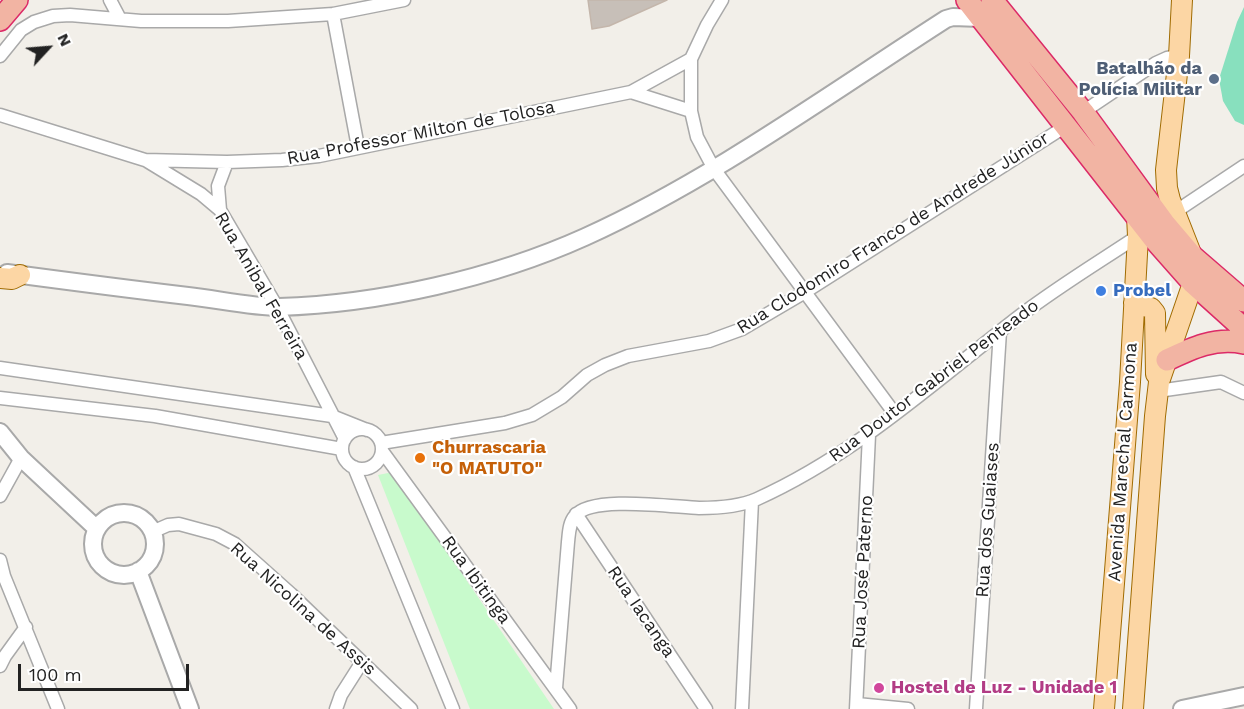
<!DOCTYPE html>
<html>
<head>
<meta charset="utf-8">
<style>
	body { margin:0 }
	#map { position:relative; width:1244px; height:709px; overflow:hidden; background:#f2efe9; font-family:"Work Sans",sans-serif }
	canvas { display:block }
	.north { position:absolute; left:18px; top:18px; width:60px; height:60px; -webkit-text-stroke:4px #fff; paint-order:stroke; rotate:64deg; font-size:16px; font-weight:700; line-height:24px; text-align:center; color:#222 }
	.north::after { content:''; display:block; margin:auto; width:21px; height:27px; background:#222; clip-path:polygon(50% 0,100% 100%,50% 72%,0 100%) }
	.scale { position:absolute; left:18px; top:664px; width:171px; height:27px; box-sizing:border-box; border:3px solid #222; border-top:0; padding-left:8px; font-size:18px; line-height:21px; white-space:nowrap; color:#222; -webkit-text-stroke:4px #fff; paint-order:stroke }
</style>
</head>
<body>
<div id="map">
<canvas width="1244" height="709"></canvas>
<div class="north">N</div>
<div class="scale">100 m</div>
</div>
<script>
const g = document.querySelector('canvas').getContext('2d');
g.lineJoin = 'round';
function fill(path, color) {
  g.fillStyle = color;
  g.fill(path, 'evenodd');
}
function trace(path, color, width, dash) {
  g.strokeStyle = color;
  g.lineWidth = width;
  g.lineCap = dash ? 'butt' : 'round';
  g.setLineDash(dash || []);
  g.stroke(path);
}
function label(font, color, halo, rows, align = 'center') {
  g.font = font + ' "Work Sans",sans-serif';
  g.lineWidth = 4.5;
  g.setLineDash([]);
  g.textBaseline = 'middle';
  g.strokeStyle = halo;
  g.fillStyle = color;
  for (const [text, x, y, turn = 0] of rows) {
    g.save();
    g.translate(x, y);
    g.rotate((+turn || 0) * Math.PI / 180);
    g.textAlign = isNaN(turn) ? turn : align;
    if (halo) g.strokeText(text, 0, 0);
    g.fillText(text, 0, 0);
    g.restore();
  }
}
const park = new Path2D(`
	M 393,472 L 554,709 L 470,709 L 378,475 Z`);
const pitch = new Path2D(`
	M 1244,7 L 1244,125 L 1235,121 L 1223,101 L 1219,79 L 1237,22 Z`);
const building = new Path2D(`
	M 588,0 L 667,0 L 609,26 L 592,29 Z`);
const minor = new Path2D(`
	M 110,0 L 120,19
	M 722,0 L 707,25 L 691,59 L 691,111 L 697,137 L 714,169 L 895,414
	M 333,14 L 358,147
	M 0,56 L 21,30 L 34,22 L 53,16 L 70,15 L 141,21 L 228,21 L 333,14 L 404,0
	M 631,92 L 691,111
	M 1083,112 L 1156,63 L 1167,58 L 1179,56
	M 0,115 L 145,160 L 227,162 L 282,160 L 319,156 L 631,92 L 691,59
	M 147,161 L 201,194 L 220,210 L 277,307 L 345,439
	M 220,210 L 218,186 L 227,162
	M 1175,212 L 1244,166
	M 0,368 L 332,416 L 367,430
	M 1158,391 L 1221,382 L 1244,393
	M 0,398 L 155,416 L 342,449
	M342 449a20 20 0 1 1 40 0a20 20 0 1 1-40 0Z
	M 381,443 L 505,423 L 532,415 L 562,397 L 587,375 L 605,365 L 628,356 L 709,341 L 742,329 L 805,292 L 1066,126
	M 382,451 L 570,709
	M 354,467 L 453,709
	M 0,496 L 21,458
	M 576,514 L 706,709
	M 152,532 L 168,525 L 179,524 L 216,534 L 235,544 L 291,594 L 411,709
	M 0,560 L 4,576 L 58,709
	M 0,666 L 5,656 L 26,627
	M 556,688 L 568,542 C 569,533 569,523 575,516 C 591,495 673,507 699,508 C 717,508 741,506 757,499 C 857,454 936,380 1021,315 C 1059,286 1099,262 1138,236
	M 857,704 L 908,709
	M 336,709 L 341,695 L 362,662
	M 742,709 L 752,501
	M 856,709 L 869,435
	M 976,709 L 1000,331`);
const tertiary = new Path2D(`
	M 7,273 C 67,281 128,289 188,296 C 216,299 252,307 279,307 C 379,304 494,278 585,237 C 711,180 829,94 946,19 L 953,17 L 980,18
	M 0,432 L 21,458 L 97,529
	M93 544a31 31 0 1 1 62 0a31 31 0 1 1-62 0Z
	M 138,571 L 190,709
	M 1182,709 L 1244,696`);
const primary = new Path2D(`
	M 0,278 L 12,279 L 20,275
	M 1134,303 L 1151,308 L 1155,313 L 1156,374
	M 1104,709 L 1130,382 L 1138,236 L 1137,216
	M 1133,709 L 1155,416 L 1159,382 L 1193,283 L 1192,256 L 1170,200 L 1167,188 L 1166,170 L 1179,56 L 1182,0`);
const trunk = new Path2D(`
	M 967,0 L 1155,240 L 1193,283 L 1244,329
	M 992,0 L 1083,112 L 1164,223 L 1192,256 L 1244,301
	M 0,20 L 17,0
	M 1167,360 C 1192,348 1215,337 1244,343`);
const markers = [
	[1214,79,6,"#5c6f8a"],
	[1101,291,6,"#3f7fe0"],
	[420,458,6,"#e8710a"],
	[879,688,6,"#d1479c"]
];
const serviceNames = [
	["Batalhão da",1202,69],
	["Polícia Militar",1202,90]
];
const streetNames = [
	["Rua Professor Milton de Tolosa",421,133,-11],
	["Rua Clodomiro Franco de Andrede Júnior",893,233,-32],
	["Rua Anibal Ferreira",261,286,60],
	["Rua Doutor Gabriel Penteado",934,381,-37],
	["Avenida Marechal Carmona",1123,462,-86],
	["Rua dos Guaiases",988,520,-86],
	["Rua José Paterno",863,572,-87],
	["Rua Ibitinga",476,580,54],
	["Rua Nicolina de Assis",303,609,42],
	["Rua Iacanga",641,612,56]
];
const shopNames = [
	["Probel",1113,291]
];
const foodNames = [
	["Churrascaria",432,448],
	["\"O MATUTO\"",432,469]
];
const hotelNames = [
	["Hostel de Luz - Unidade 1",891,688]
];
fill(park, '#c8facc');
fill(pitch, '#88e0be');
fill(building, '#c7bfb8');
trace(building, '#c4b6ab', 1.5);
trace(minor, '#a9a9a9', 15);
trace(tertiary, '#a9a9a9', 20);
trace(primary, '#a06b00', 22);
trace(trunk, '#dc2a67', 24);
trace(minor, '#fff', 12);
trace(tertiary, '#fff', 16);
trace(primary, '#fcd6a4', 20);
trace(trunk, '#f2b4a3', 21);
for (const [x, y, r, color] of markers) {
  const dot = new Path2D();
  dot.arc(x, y, r, 0, 2 * Math.PI);
  g.fillStyle = color;
  g.fill(dot);
  trace(dot, '#fff', 2);
}
label('bold 18px', '#4e5e75', '#fff', serviceNames, 'right');
label('18px', '#222', '#fff', streetNames);
label('bold 18px', '#366cbe', '#fff', shopNames, 'left');
label('bold 18px', '#c56008', '#fff', foodNames, 'left');
label('bold 18px', '#b23c85', '#fff', hotelNames, 'left');
</script>
</body>
</html>
